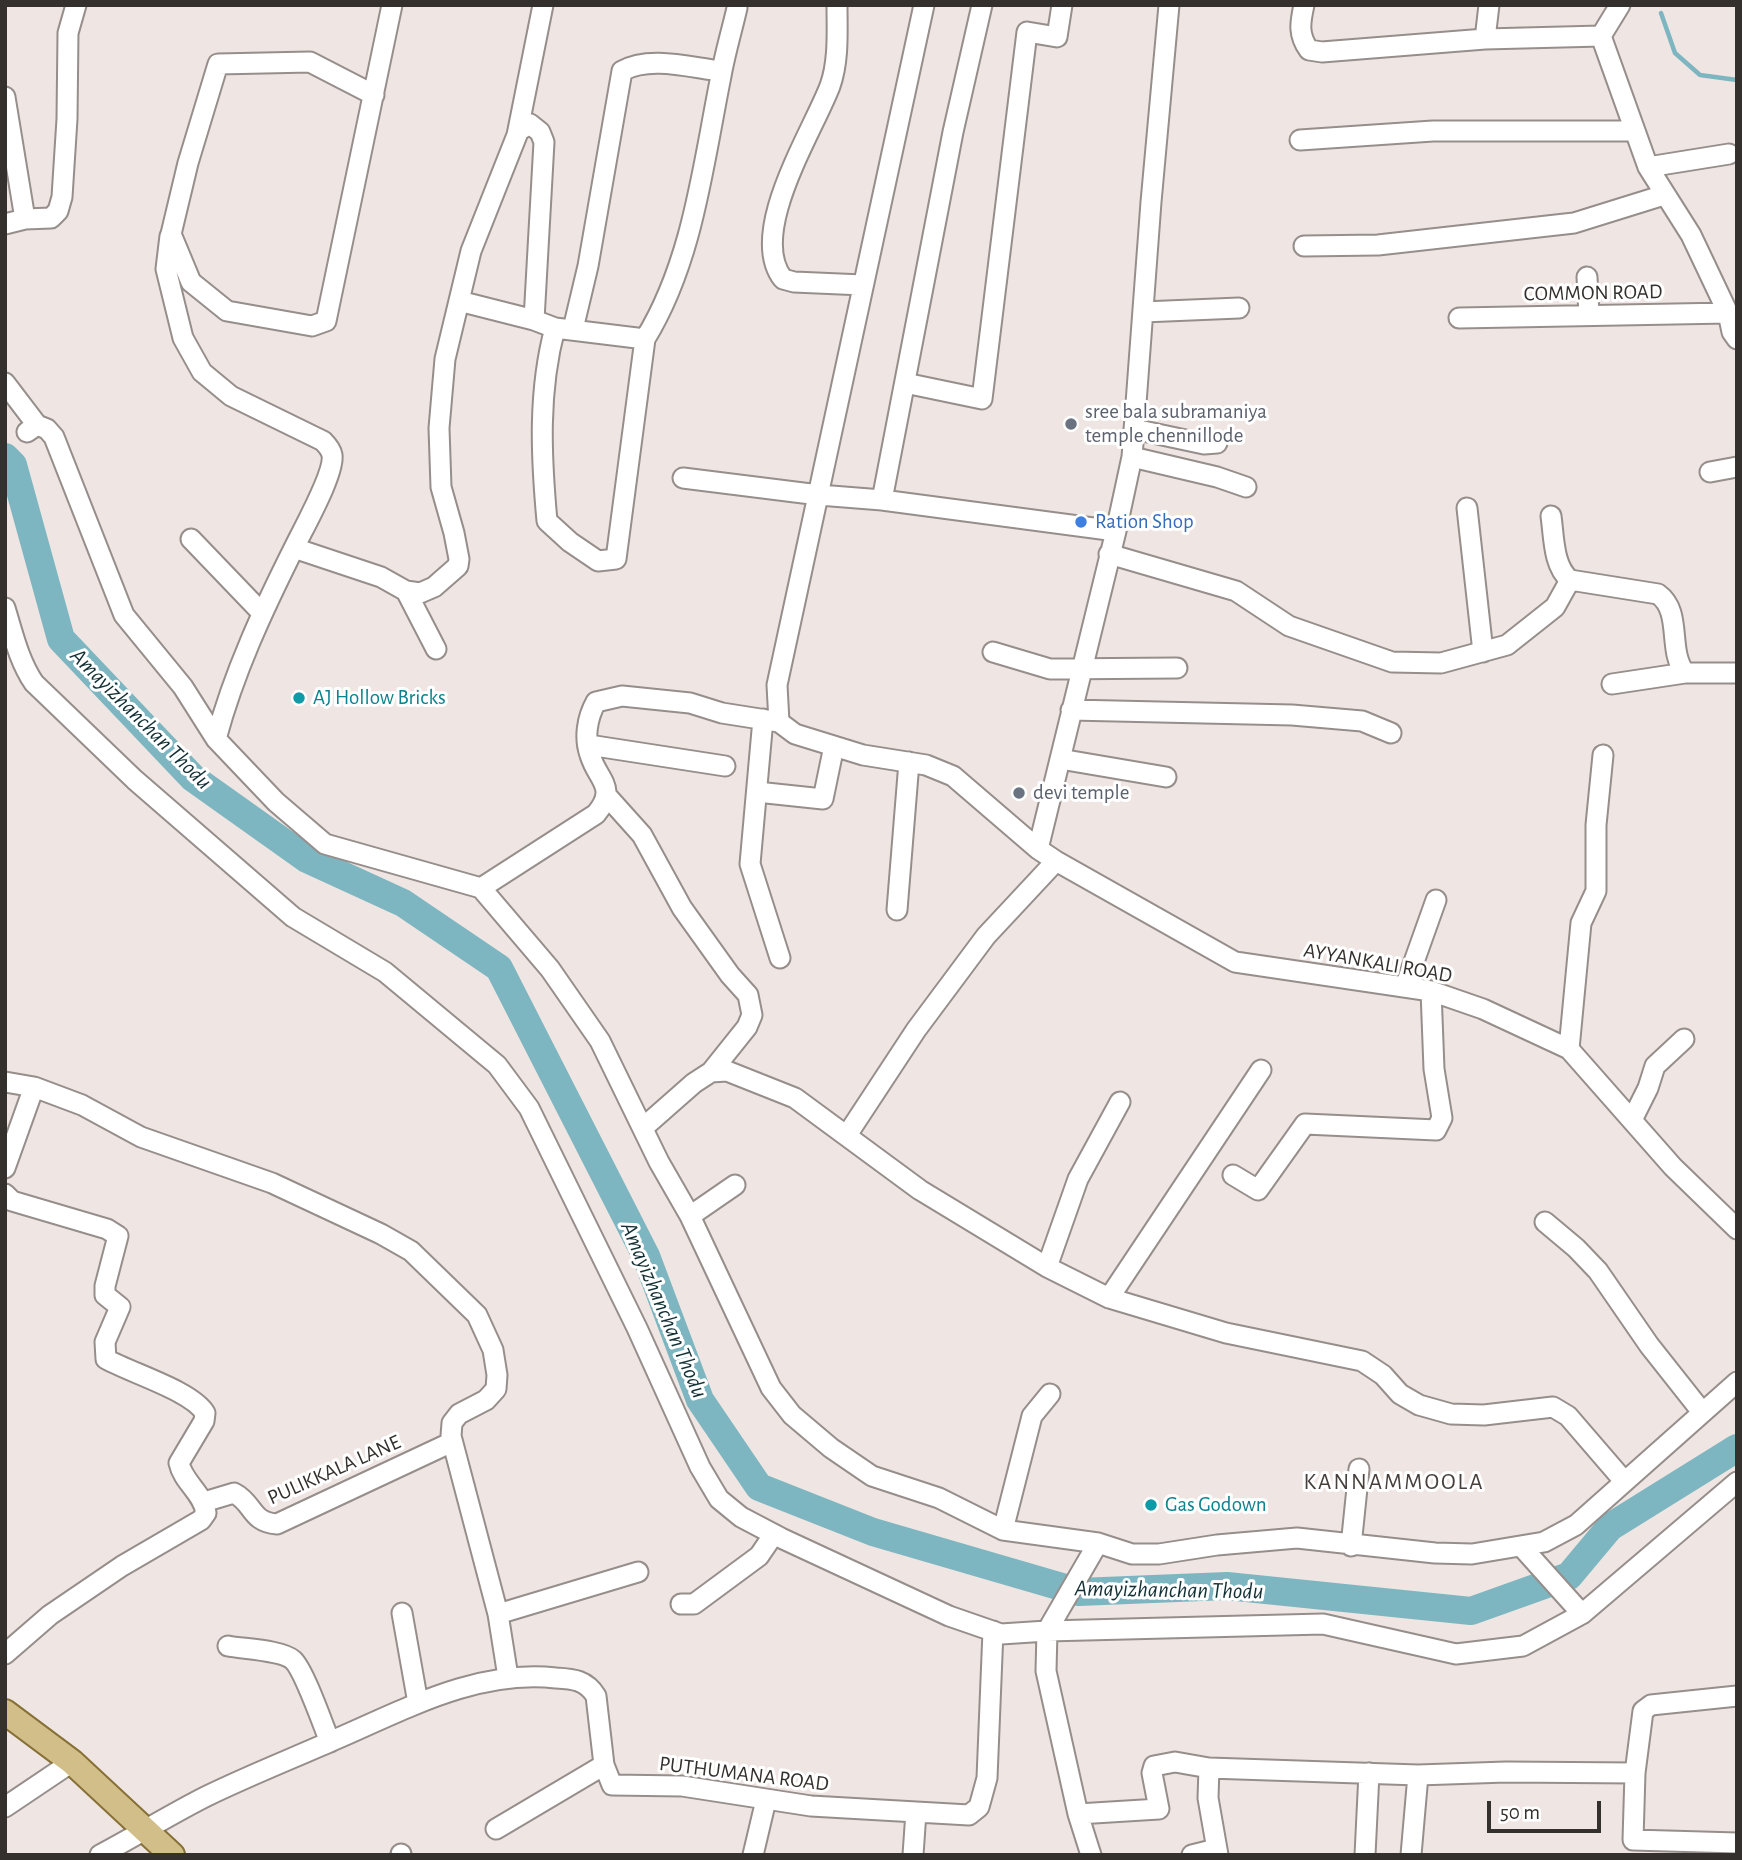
<!DOCTYPE html>
<html>
<head>
<meta charset="utf-8">
<style>
	body { margin:0 }
	#map { position:relative; width:1742px; height:1860px; overflow:hidden; background:#efe6e3; font-family:"Alegreya Sans",sans-serif }
	canvas { display:block }
	.frame { position:absolute; inset:0; border:7px solid #33302e; pointer-events:none }
	.scale { position:absolute; left:1487px; top:1801px; width:114px; height:32px; box-sizing:border-box; border:4px solid #33302e; border-top:0; padding-left:9px; font-size:21px; line-height:24px; white-space:nowrap; color:#33302e; -webkit-text-stroke:5px #fff; paint-order:stroke }
</style>
</head>
<body>
<div id="map">
<canvas width="1742" height="1860"></canvas>
<div class="frame"></div>
<div class="scale">50 m</div>
</div>
<script>
const g = document.querySelector('canvas').getContext('2d');
g.lineJoin = 'round';
function trace(path, color, width, dash) {
  g.strokeStyle = color;
  g.lineWidth = width;
  g.lineCap = dash ? 'butt' : 'round';
  g.setLineDash(dash || []);
  g.stroke(path);
}
function label(font, color, halo, rows, align = 'center') {
  g.font = font + ' "Alegreya Sans",sans-serif';
  g.lineWidth = 6;
  g.setLineDash([]);
  g.textBaseline = 'middle';
  g.strokeStyle = halo;
  g.fillStyle = color;
  for (const [text, x, y, turn = 0] of rows) {
    g.save();
    g.translate(x, y);
    g.rotate((+turn || 0) * Math.PI / 180);
    g.textAlign = isNaN(turn) ? turn : align;
    if (halo) g.strokeText(text, 0, 0);
    g.fillText(text, 0, 0);
    g.restore();
  }
}
const stream = new Path2D(`
	M 1661,13 L 1675,53 L 1700,75 L 1737,80`);
const river = new Path2D(`
	M 5,457 L 13,465 L 61,639 L 193,778 L 307,859 L 403,903 L 499,968 L 646,1256 L 700,1400 L 759,1487 L 873,1532 L 1079,1592 L 1227,1586 L 1471,1611 L 1569,1576 L 1610,1527 L 1737,1448`);
const minor = new Path2D(`
	M 837,5 C 837,31 839,61 830,86 C 812,133 747,233 783,279 L 794,282 L 863,285
	M 924,5 L 777,685 L 779,722 L 795,734 L 863,755 L 926,765 L 953,776 L 1038,849 L 1056,861 L 1235,962 L 1431,991 L 1483,1009 L 1569,1049 L 1673,1167 L 1737,1229
	M 1304,5 C 1300,23 1298,35 1309,50 L 1322,52 L 1485,39 L 1601,36
	M 1620,5 L 1601,36 L 1648,167 L 1691,235 L 1728,313 L 1732,332 L 1737,339
	M 1485,39 L 1489,5
	M 374,95 L 310,62 L 218,64 L 188,163 L 171,234 L 191,282 L 227,311 L 312,326 L 326,321 L 392,5
	M 5,97 L 25,219
	M 518,131 L 530,124 L 540,132 L 544,142 L 534,320 L 555,328 C 538,391 541,456 547,521 L 570,542 L 598,561 L 616,559 L 645,339 L 555,328
	M 1300,140 L 1433,131 L 1634,131
	M 1648,167 L 1729,154
	M 5,224 L 25,219 L 51,218 L 58,211 L 62,197 L 67,119 L 68,33 L 76,5
	M 170,236 L 166,269 L 183,338 L 202,372 L 231,396 L 323,441 C 327,445 331,450 332,455 C 335,473 303,529 294,548
	M 1304,246 L 1378,245 L 1574,223 L 1664,195
	M 1587,277 L 1589,315
	M 459,301 L 534,320
	M 1143,312 L 1239,308
	M 1459,318 L 1728,313
	M 573,329 L 588,266 L 622,71 C 650,55 692,68 721,71
	M 645,339 C 693,261 703,165 721,76 C 725,53 732,30 737,8
	M 5,383 L 37,425
	M 905,383 L 982,399 L 1027,32 L 1057,37 L 1062,5
	M 1134,429 L 1204,444 L 1217,443
	M 27,432 L 37,425 L 47,429 L 54,437 L 124,615 L 183,687 L 216,739 L 276,802 L 325,844 L 481,888 L 550,969 L 600,1041 L 659,1162 L 690,1216 L 771,1388 L 792,1415 L 831,1448 L 872,1476 L 939,1498 L 1003,1530 L 1098,1543 L 1132,1554 L 1159,1554 L 1217,1545 L 1297,1538 L 1435,1553 L 1472,1554 L 1544,1542 L 1576,1525 L 1737,1382
	M 1132,457 L 1217,477 L 1246,487
	M 1710,472 L 1737,467
	M 683,478 L 819,495 L 882,500 L 1116,531
	M 882,500 L 953,132 L 982,5
	M 1467,508 L 1483,652
	M 1551,516 C 1554,537 1553,566 1570,580 L 1658,594 C 1683,612 1667,650 1685,673 L 1737,673
	M 191,539 L 262,613
	M 1109,554 L 1236,591 L 1289,626 L 1392,662 L 1441,663 L 1507,645 L 1555,607 L 1570,580
	M 406,591 L 436,649
	M 5,608 C 13,634 19,661 34,683 L 135,780 L 293,917 L 385,972 L 497,1065 L 529,1108 L 637,1328 L 700,1467 L 719,1499 L 741,1517 L 781,1538 L 949,1616 L 1001,1634 L 1047,1631 L 1323,1624 L 1456,1654 L 1523,1646 L 1582,1614 L 1737,1482
	M 993,652 L 1050,669 L 1177,668
	M 1612,684 L 1685,673
	M 1071,710 L 1292,715 L 1362,721 L 1391,733
	M 763,719 L 750,864 L 780,958
	M 216,739 C 234,672 263,610 294,548 L 381,577 L 406,591 L 420,593 L 434,587 L 458,566 L 459,559 L 454,533 L 441,487 L 439,428 L 445,359 L 471,251 L 517,135 L 543,5
	M 589,745 L 725,766
	M 1060,759 L 1166,777
	M 757,792 L 823,799 L 834,746
	M 607,796 L 642,835 L 682,908 L 730,975 L 748,995 L 752,1015 L 747,1027 L 711,1072
	M 1038,849 L 1116,531 L 1132,457 L 1151,202 L 1169,5
	M 481,888 L 596,814 C 618,787 598,781 590,755 C 584,738 587,718 596,702 L 622,696 L 690,703 L 722,713 L 779,722
	M 897,910 L 909,762
	M 1405,987 L 1436,900
	M 1569,1049 L 1581,923 L 1596,891 L 1596,825 L 1603,755
	M 5,1082 L 34,1087 L 82,1105 L 141,1137 L 272,1183 L 381,1234 L 411,1251 L 477,1315 L 493,1350 L 497,1375 L 496,1389 L 486,1400 L 459,1414 L 452,1423 L 451,1436 L 498,1614 L 508,1677
	M 1632,1120 L 1648,1088 L 1655,1066 L 1684,1039
	M 644,1127 L 694,1083 L 711,1072 L 727,1071 L 795,1098 L 920,1190 L 1047,1267 L 1109,1298 L 1226,1333 L 1362,1361 L 1383,1375 L 1400,1394 L 1419,1405 L 1451,1414 L 1484,1415 L 1553,1407 L 1568,1416 L 1624,1481
	M 847,1135 L 916,1030 L 986,936 L 1056,861
	M 5,1168 L 34,1087
	M 1233,1175 L 1258,1190 L 1305,1124 L 1436,1130 L 1442,1118 L 1434,1069 L 1431,991
	M 5,1194 L 12,1201 L 107,1229 L 118,1236 L 105,1286 L 105,1295 L 120,1307 L 105,1342 L 106,1359 C 131,1373 192,1391 205,1413 L 204,1421 L 179,1463 C 183,1482 203,1493 206,1513 L 201,1520 L 122,1566 L 50,1615 L 5,1654
	M 690,1216 L 735,1185
	M 1545,1222 L 1576,1248 L 1598,1271 L 1649,1345 L 1702,1412
	M 1047,1267 L 1078,1179 L 1120,1102
	M 1109,1298 L 1261,1070
	M 204,1502 L 234,1493 C 254,1503 250,1522 277,1524 L 452,1442
	M 1003,1530 L 1032,1416 L 1050,1394
	M 1351,1546 L 1359,1469
	M 1521,1546 L 1582,1614
	M 681,1604 L 694,1604 L 759,1556 L 774,1534
	M 402,1613 L 418,1703
	M 498,1614 L 638,1572
	M 228,1646 C 243,1649 282,1650 293,1660 C 304,1670 323,1725 330,1742
	M 1209,1768 L 1208,1798 L 1218,1855
	M 1635,1773 L 1643,1711 L 1651,1705 L 1737,1696
	M 5,1807 L 72,1762
	M 1078,1814 L 1159,1809 L 1152,1773 L 1154,1766 L 1175,1762 L 1209,1768 L 1418,1775 L 1506,1772 L 1635,1773 L 1633,1840 L 1737,1843
	M 496,1829 L 604,1765
	M 401,1854 L 401,1855
	M 100,1855 C 136,1836 171,1814 207,1796 C 248,1776 291,1759 334,1740 C 404,1710 477,1669 556,1678 C 574,1679 586,1680 596,1696 L 604,1765 L 612,1785 L 682,1786 L 811,1806 L 969,1815 L 979,1807 L 987,1778 L 993,1631
	M 753,1855 L 766,1800
	M 913,1855 L 916,1812
	M 1091,1855 L 1078,1814 L 1046,1671 L 1047,1631 L 1098,1543
	M 1192,1855 L 1216,1849
	M 1365,1855 L 1369,1773
	M 1411,1855 L 1418,1775`);
const major = new Path2D(`
	M 5,1712 L 72,1762 L 172,1855`);
const markers = [
	[1071,424,7,"#6b7280"],
	[1081,522,7,"#3f7fe0"],
	[299,698,7,"#0f9aa8"],
	[1019,793,7,"#6b7280"],
	[1151,1505,7,"#0f9aa8"]
];
const streetNames = [
	["COMMON ROAD",1593,293,-1],
	["AYYANKALI ROAD",1378,963,10],
	["PULIKKALA LANE",334,1470,-24],
	["PUTHUMANA ROAD",744,1774,7]
];
const worshipNames = [
	["sree bala subramaniya",1085,412],
	["temple chennillode",1085,436],
	["devi temple",1033,793]
];
const shopNames = [
	["Ration Shop",1095,522]
];
const cultureNames = [
	["AJ Hollow Bricks",313,698],
	["Gas Godown",1165,1505]
];
const waterNames = [
	["Amayizhanchan Thodu",141,719,45],
	["Amayizhanchan Thodu",664,1310,67],
	["Amayizhanchan Thodu",1169,1590,1]
];
const neighbourhoodNames = [
	["KANNAMMOOLA",1394,1482]
];
trace(stream, '#7db6c0', 4.5);
trace(river, '#7db6c0', 28);
trace(minor, '#968e8b', 23);
trace(major, '#877036', 28);
trace(minor, '#fff', 19);
trace(major, '#d2be89', 24);
for (const [x, y, r, color] of markers) {
  const dot = new Path2D();
  dot.arc(x, y, r, 0, 2 * Math.PI);
  g.fillStyle = color;
  g.fill(dot);
  trace(dot, '#fff', 2.5);
}
label('21px', '#33302e', '#fff', streetNames);
label('21px', '#5b616d', '#fff', worshipNames, 'left');
label('21px', '#366cbe', '#fff', shopNames, 'left');
label('21px', '#0d838f', '#fff', cultureNames, 'left');
label('italic 23px', '#133035', '#fff', waterNames);
g.letterSpacing = '2px';
label('23px', '#463f3c', '#fff', neighbourhoodNames);
g.letterSpacing = '0px';
</script>
</body>
</html>
